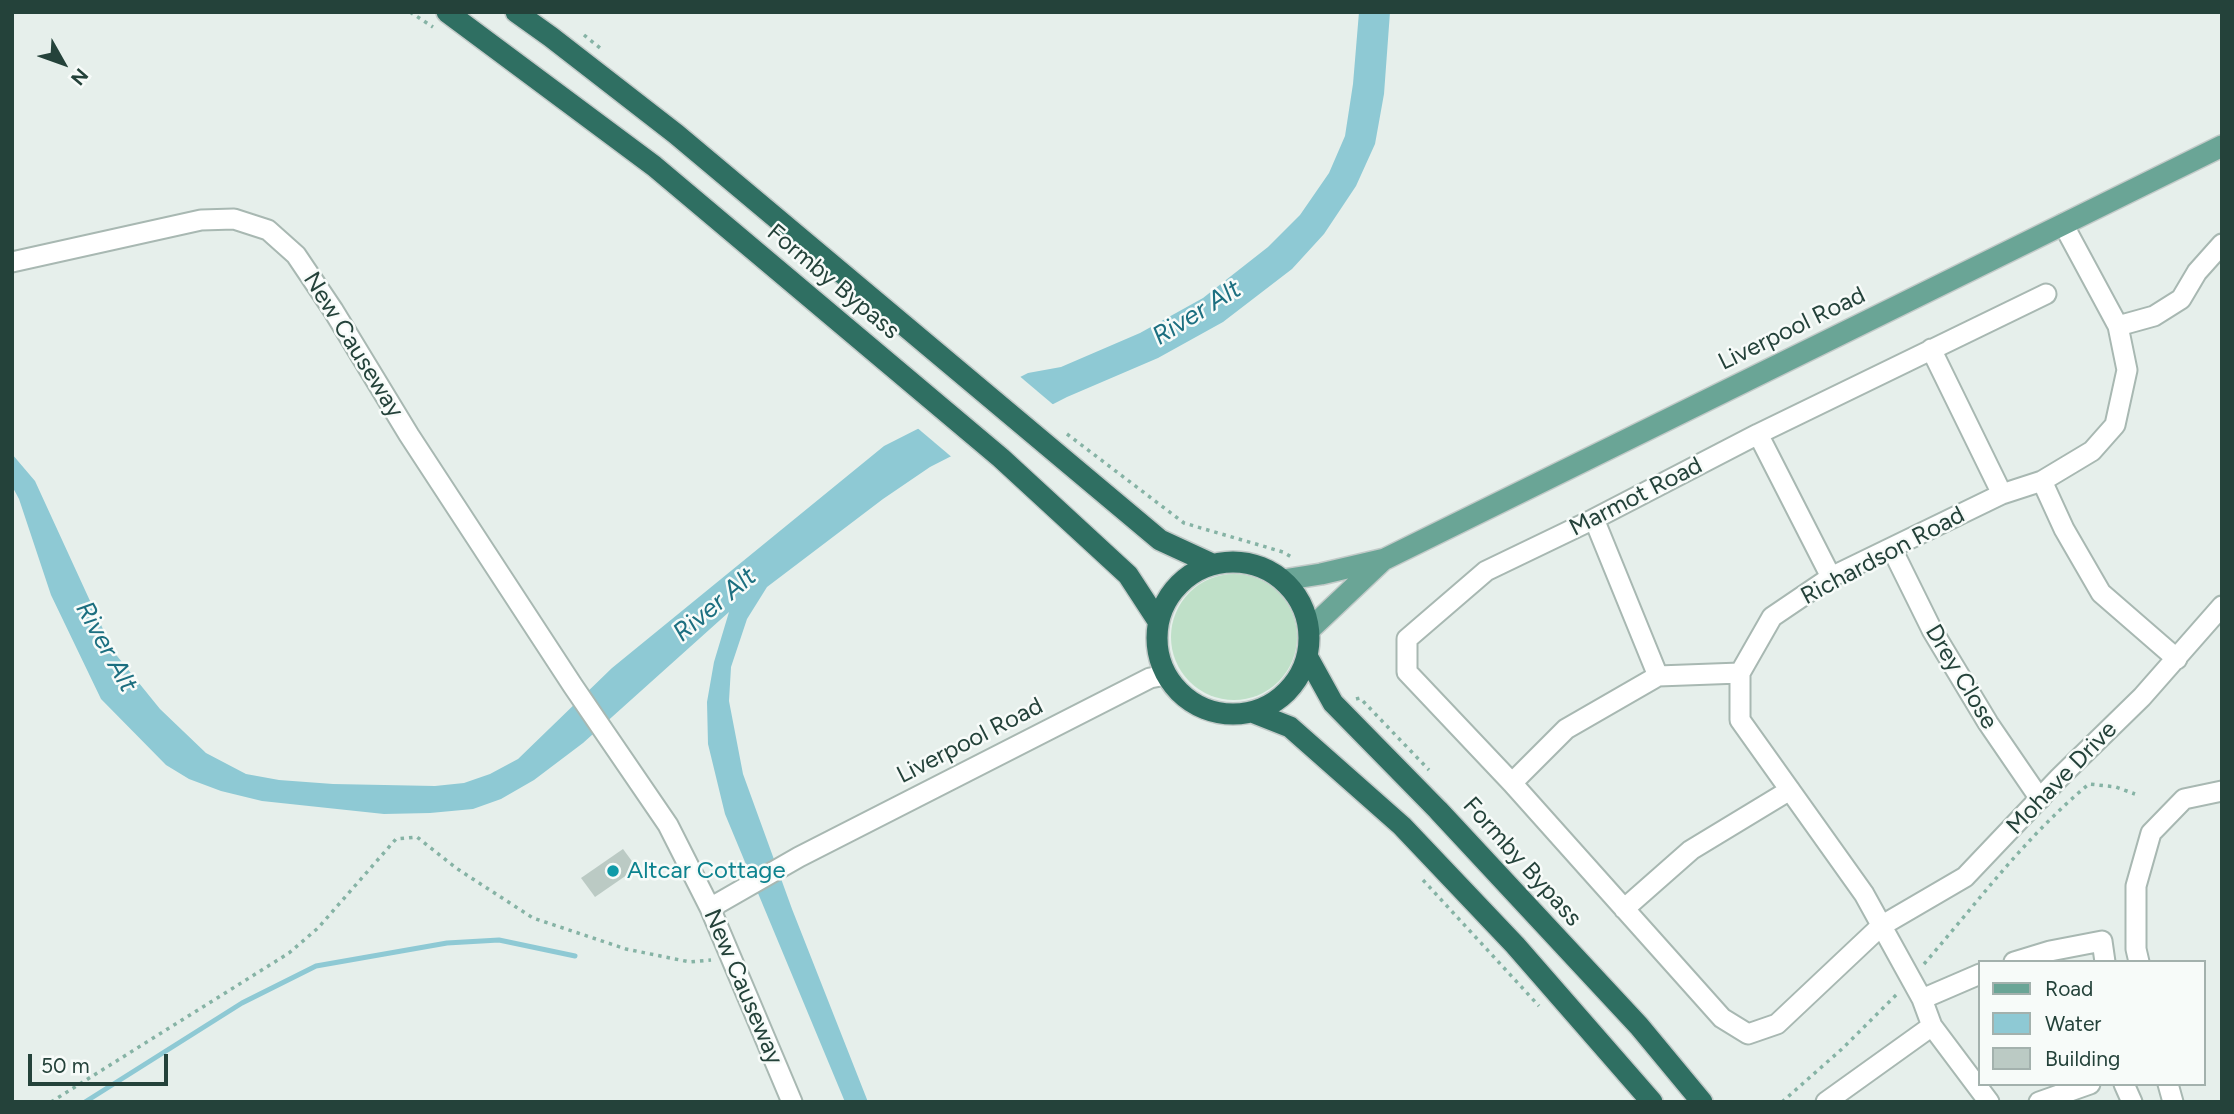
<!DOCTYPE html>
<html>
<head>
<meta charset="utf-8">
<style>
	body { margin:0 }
	#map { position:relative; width:2234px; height:1114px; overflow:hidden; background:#e6efeb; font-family:Figtree,sans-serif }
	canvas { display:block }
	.frame { position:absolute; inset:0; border:14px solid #24423a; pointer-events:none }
	.legend { position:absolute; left:1978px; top:960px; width:228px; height:126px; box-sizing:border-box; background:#f7fbf9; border:2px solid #a3b1ad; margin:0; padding:9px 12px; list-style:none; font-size:21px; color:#24423a }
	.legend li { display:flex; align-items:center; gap:14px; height:35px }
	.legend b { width:35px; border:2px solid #a3b1ad }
	.north { position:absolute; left:28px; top:28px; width:70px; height:70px; -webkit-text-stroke:5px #f7fbf9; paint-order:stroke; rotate:130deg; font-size:19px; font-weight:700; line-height:28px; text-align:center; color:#24423a }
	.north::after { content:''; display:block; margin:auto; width:24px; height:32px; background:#24423a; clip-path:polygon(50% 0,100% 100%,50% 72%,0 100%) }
	.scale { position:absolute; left:28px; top:1054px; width:140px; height:32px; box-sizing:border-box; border:4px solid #24423a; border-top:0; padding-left:9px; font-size:21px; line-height:24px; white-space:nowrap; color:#24423a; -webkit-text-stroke:5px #f7fbf9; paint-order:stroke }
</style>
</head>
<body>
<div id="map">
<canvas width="2234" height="1114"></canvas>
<div class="frame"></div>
<ul class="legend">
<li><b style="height:9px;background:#6aa596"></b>Road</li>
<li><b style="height:19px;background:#8ec9d4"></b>Water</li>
<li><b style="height:19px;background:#bbcac4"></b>Building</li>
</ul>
<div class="north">N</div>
<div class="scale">50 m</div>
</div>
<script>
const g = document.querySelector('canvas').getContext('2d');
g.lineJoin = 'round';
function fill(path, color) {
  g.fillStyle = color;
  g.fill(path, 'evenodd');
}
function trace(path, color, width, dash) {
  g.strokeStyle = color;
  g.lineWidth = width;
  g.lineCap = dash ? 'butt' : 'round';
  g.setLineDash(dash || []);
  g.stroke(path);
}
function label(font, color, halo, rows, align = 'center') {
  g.font = font + ' Figtree,sans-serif';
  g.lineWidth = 5;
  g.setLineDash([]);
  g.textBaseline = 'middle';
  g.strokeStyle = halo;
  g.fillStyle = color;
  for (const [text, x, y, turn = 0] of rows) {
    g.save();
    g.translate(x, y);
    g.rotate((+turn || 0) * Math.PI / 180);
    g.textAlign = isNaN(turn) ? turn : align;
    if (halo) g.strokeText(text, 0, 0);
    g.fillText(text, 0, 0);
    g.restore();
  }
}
const green = new Path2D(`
	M1171 637a63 63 0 1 1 126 0a63 63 0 1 1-126 0Z`);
const water = new Path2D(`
	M 1359,12 L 1390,12 L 1384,94 L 1375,144 L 1356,186 L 1324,234 L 1292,269 L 1223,322 L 1158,358 L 1067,397 L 930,467 L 883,499 L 767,587 L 747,619 L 731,667 L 729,701 L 743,774 L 792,909 L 868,1102 L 845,1102 L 725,814 L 708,744 L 707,702 L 714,662 L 729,612 L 583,743 L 534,780 L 501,799 L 473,809 L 430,813 L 384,814 L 262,801 L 221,791 L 189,779 L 166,765 L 101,699 L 51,595 L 19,499 L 12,486 L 12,454 L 35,481 L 113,651 L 160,709 L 206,753 L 246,774 L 279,780 L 333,784 L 435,786 L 464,783 L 490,774 L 518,759 L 612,668 L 884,446 L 1028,373 L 1061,367 L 1140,333 L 1203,298 L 1268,247 L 1300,215 L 1329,173 L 1345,136 L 1353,84 Z`);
const pier = new Path2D(`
	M 1017,374 L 1056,407 L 954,459 L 915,426 Z`);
const stream = new Path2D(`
	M 85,1102 L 242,1003 L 316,966 L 447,943 L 499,940 L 575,956`);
const building = new Path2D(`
	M 623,849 L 637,868 L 595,897 L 581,878 Z`);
const path = new Path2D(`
	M 410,12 L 433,27
	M 584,35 L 600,48
	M 1067,434 L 1184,523 L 1283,552 L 1293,558
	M 1356,699 L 1360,698 L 1429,770
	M 1423,880 L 1539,1006
	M 1924,964 C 1977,903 2026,836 2089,784 L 2116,787 L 2135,794
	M 51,1102 L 289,953 L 318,928 L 396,839 L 417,837 L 456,868 L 533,918 L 626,949 L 690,962 L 711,960
	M 1782,1102 L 1843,1048 L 1898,993`);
const minor = new Path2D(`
	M 12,262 L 201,220 L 234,219 L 268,230 L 296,255 L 333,310 L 409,435 L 573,686 L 668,825 L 710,908 L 792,1102
	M 2046,294 L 1758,434 L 1594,519 L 1486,571 L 1407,639 L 1407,672 L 1512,783 L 1722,1018 L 1748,1034 L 1777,1024 L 1881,926 L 1965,877 L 2060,777 L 2142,697 L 2222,606
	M 2118,326 L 2154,316 L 2181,299 L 2197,272 L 2222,244
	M 1931,349 L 2002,494
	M 1758,434 L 1831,577
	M 2042,481 L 2064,529 L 2101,593 L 2177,659
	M 1892,549 L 1932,630 L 1988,723 L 2040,799
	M 1658,676 L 1740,673
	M 1512,783 L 1566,729 L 1658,676 L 1594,519
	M 710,908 L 799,857 L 1150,678 L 1166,675
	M 1624,909 L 1691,850 L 1790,790
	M 2014,962 L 2050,951 L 2102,941 L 2105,962
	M 2139,962 L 2136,949 L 2136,886 L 2151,833 L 2184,799 L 2222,791
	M 1922,999 L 1980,974
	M 2124,1084 L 2132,1102
	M 2168,1084 L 2173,1102
	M 1826,1102 L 1932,1026
	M 1989,1102 L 1932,1026 L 1922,999 L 1864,894 L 1740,720 L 1740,673 L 1772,617 L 1831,577 L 2002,494 L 2042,481 L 2092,451 L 2115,425 L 2127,370 L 2118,326 L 2063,224
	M 2039,1102 L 2090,1084`);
const major = new Path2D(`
	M 1283,580 L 1321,574 L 1385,559 L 2222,146
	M 1309,630 L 1383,560`);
const highway = new Path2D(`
	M 447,12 L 654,166 L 1001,458 L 1128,575 L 1158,621
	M 516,12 L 551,37 L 676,134 L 1160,540 L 1212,564
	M1157 638a76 76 0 1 1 152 0a76 76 0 1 1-152 0Z
	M 1307,656 L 1333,703 L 1438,810 L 1639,1026 L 1702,1102
	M 1252,712 L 1290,727 L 1402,826 L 1515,945 L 1652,1102`);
const markers = [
	[613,871,7,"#0f9aa8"]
];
const streetNames = [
	["Formby Bypass",833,282,40],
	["Liverpool Road",1792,329,-26],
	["New Causeway",353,345,58],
	["Marmot Road",1636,497,-27],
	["Richardson Road",1883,556,-28],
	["Drey Close",1961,677,59],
	["Liverpool Road",970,741,-27],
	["Mohave Drive",2062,778,-46],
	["Formby Bypass",1522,862,48],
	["New Causeway",743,987,67]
];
const cultureNames = [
	["Altcar Cottage",627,871]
];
const waterNames = [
	["River Alt",1197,313,-32],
	["River Alt",715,605,-40],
	["River Alt",106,647,61]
];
fill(green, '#bfe0c8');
fill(water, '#8ec9d4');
fill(pier, '#e6efeb');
trace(stream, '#8ec9d4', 5);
fill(building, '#bbcac4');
trace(minor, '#a8b8b2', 23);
trace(major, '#c2cac8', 24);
trace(highway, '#c2cac8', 24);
trace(path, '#86b3a5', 3.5, [3.5, 5]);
trace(minor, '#fff', 19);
trace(major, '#6aa596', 21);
trace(highway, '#2f6f62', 21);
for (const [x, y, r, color] of markers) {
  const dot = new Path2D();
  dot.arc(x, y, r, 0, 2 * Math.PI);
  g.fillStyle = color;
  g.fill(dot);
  trace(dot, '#f7fbf9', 2.5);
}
label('24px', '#24423a', '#f7fbf9', streetNames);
label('24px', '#0d838f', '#f7fbf9', cultureNames, 'left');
label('italic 26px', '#1c6f80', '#f7fbf9', waterNames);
</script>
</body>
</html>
